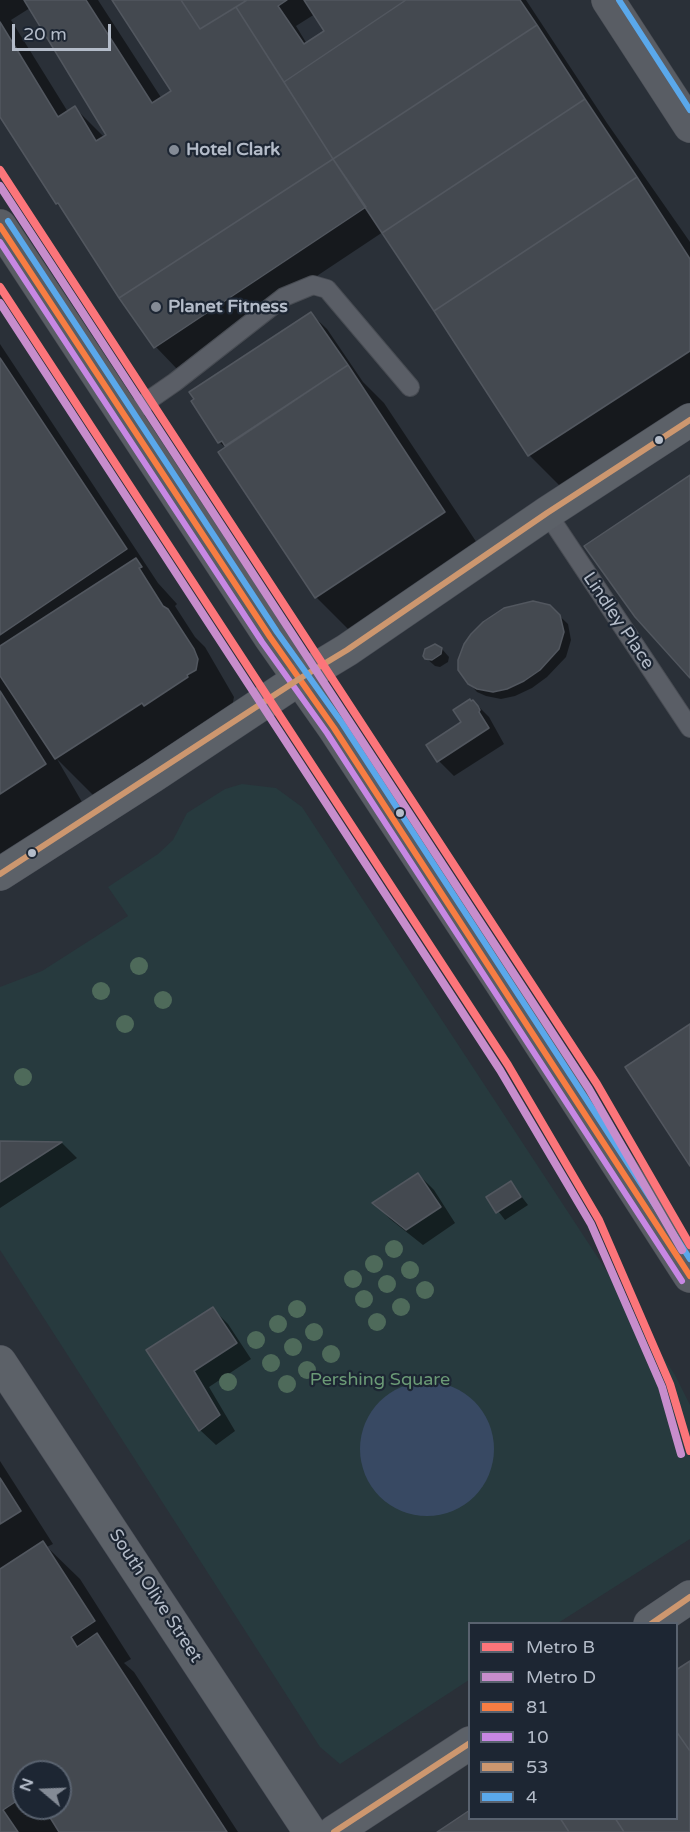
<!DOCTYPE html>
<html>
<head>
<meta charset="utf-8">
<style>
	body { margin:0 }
	#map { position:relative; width:690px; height:1832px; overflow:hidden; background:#2a3038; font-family:"Varela Round",sans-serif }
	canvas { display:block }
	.legend { position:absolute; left:468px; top:1622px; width:210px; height:198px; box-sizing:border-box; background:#1d2633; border:2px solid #59626f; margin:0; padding:8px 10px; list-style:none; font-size:18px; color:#b4bcc9 }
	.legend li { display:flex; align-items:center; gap:12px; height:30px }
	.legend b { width:30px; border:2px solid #59626f }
	.north { position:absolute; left:12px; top:1760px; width:60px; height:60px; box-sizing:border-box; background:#1d2633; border:2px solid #59626f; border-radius:50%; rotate:289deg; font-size:16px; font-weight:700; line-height:24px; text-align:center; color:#b4bcc9 }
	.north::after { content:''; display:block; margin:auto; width:21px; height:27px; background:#848b96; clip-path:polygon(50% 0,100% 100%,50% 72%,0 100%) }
	.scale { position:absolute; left:12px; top:24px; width:99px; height:27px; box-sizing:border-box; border:3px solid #b4bcc9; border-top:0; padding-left:8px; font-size:18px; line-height:21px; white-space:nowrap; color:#b4bcc9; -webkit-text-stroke:4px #1d2633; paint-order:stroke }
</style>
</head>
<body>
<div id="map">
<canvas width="690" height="1832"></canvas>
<ul class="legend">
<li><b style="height:8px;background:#fc757a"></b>Metro B</li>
<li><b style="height:8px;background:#c78dcc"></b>Metro D</li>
<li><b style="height:8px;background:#f77d43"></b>81</li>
<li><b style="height:8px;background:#c787e3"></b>10</li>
<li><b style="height:8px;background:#cd976f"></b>53</li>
<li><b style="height:8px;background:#5aa8eb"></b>4</li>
</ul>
<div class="north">N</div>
<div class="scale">20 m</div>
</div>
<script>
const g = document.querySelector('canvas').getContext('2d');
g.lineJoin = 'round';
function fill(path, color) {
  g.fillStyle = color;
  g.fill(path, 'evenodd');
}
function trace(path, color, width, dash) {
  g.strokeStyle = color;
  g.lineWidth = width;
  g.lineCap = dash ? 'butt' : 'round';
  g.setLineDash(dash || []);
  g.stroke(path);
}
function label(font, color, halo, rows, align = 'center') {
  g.font = font + ' "Varela Round",sans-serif';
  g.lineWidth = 4.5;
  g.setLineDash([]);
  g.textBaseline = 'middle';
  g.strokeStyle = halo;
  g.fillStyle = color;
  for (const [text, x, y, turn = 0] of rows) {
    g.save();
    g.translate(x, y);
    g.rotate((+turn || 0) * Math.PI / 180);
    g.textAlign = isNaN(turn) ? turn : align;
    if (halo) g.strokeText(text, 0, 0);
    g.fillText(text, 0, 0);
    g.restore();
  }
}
const green = new Path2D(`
	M 242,784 L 276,788 L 302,807 L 675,1375 L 690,1405 L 690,1539 L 558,1623 L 470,1624 L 469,1680 L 340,1764 L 320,1747 L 0,1250 L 0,987 L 42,971 L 128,916 L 108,887 L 158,854 L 173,840 L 187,813 L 225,789 Z`);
const water = new Path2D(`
	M360 1449a67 67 0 1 1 134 0a67 67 0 1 1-134 0Z`);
const shadow = new Path2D(`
	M 0,0 L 98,0 L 162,99 L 173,92 L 114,0 L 526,0 L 607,123 L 690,242 L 690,410 L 565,491 L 529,455 L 383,232 L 177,369 L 156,347 L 120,297 L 66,213 L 57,204 L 0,114 ZM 30,8 L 108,135 L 104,137 L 75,108 L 68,112 L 11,20 ZM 315,14 L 326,31 L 307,44 L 296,26 Z
	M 311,314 L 327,329 L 363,382 L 384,403 L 481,549 L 353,634 L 316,597 L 226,448 L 219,442 Z
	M 0,344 L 158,583 L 177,604 L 175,606 L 195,637 L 205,647 L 234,697 L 232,707 L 93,795 L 57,759 L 82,802 L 0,854 Z
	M 550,607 L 568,624 L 571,640 L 566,657 L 547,677 L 532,688 L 515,696 L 501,699 L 486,696 L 477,692 L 469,683 Z
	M 442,649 L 449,657 L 448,662 L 440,667 L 435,666 L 426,658 Z
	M 473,701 L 489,717 L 504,744 L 454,776 L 439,761 L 463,722 Z
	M 0,1142 L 62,1143 L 77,1158 L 0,1208 Z
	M 418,1174 L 434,1190 L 455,1223 L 423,1245 L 390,1219 L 375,1203 Z
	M 511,1183 L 528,1205 L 505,1220 L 488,1198 Z
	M 213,1309 L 228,1324 L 251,1359 L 209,1387 L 235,1431 L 216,1445 L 200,1430 L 149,1350 Z
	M 0,1461 L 53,1544 L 47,1547 L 80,1579 L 131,1659 L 124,1663 L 134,1672 L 238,1832 L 0,1832 ZM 24,1772 L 60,1772 L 60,1808 L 24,1808 Z`);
const building = new Path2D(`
	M 24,0 L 86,0 L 152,103 L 171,91 L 112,0 L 181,0 L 200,29 L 236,7 L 333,159 L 119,298 L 58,203 L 56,204 L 0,117 L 0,22 L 58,117 L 75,106 L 96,141 L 106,135 Z
	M 181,0 L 247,0 L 200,29 Z
	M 247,0 L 287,0 L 278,6 L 304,44 L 324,31 L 304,0 L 406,0 L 284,82 L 236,7 Z
	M 406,0 L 520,0 L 537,25 L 333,159 L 284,82 Z
	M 537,25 L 585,99 L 382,233 L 333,159 Z
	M 585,99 L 637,177 L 434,311 L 382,233 Z
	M 333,159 L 366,207 L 154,348 L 119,298 Z
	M 637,177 L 690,259 L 690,351 L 528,456 L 434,311 Z
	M 311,312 L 348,365 L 225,446 L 222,441 L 218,443 L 191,401 L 194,399 L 189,392 Z
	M 0,358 L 127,549 L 0,635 Z
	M 348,365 L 445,512 L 315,598 L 218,452 Z
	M 690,475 L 690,678 L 635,617 L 584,546 Z
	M 136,558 L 142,567 L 139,568 L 163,606 L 168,609 L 194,649 L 198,659 L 196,670 L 187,675 L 188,677 L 144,706 L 142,703 L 55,759 L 0,676 L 0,646 Z
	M 533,601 L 550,605 L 560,615 L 564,632 L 559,649 L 540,670 L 524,681 L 507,689 L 493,692 L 477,689 L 468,684 L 458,670 L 458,660 L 464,644 L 471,634 L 483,622 L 504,608 Z
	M 435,644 L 442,648 L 441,654 L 432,660 L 425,659 L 423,656 L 425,649 Z
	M 0,691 L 46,764 L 0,794 Z
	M 470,699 L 471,701 L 473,700 L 478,706 L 480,710 L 479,712 L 489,728 L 437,762 L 426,745 L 461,722 L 453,710 Z
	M 690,1024 L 690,1166 L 625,1067 Z
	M 0,1141 L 62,1142 L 0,1182 Z
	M 418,1173 L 441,1207 L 406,1230 L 372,1203 Z
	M 511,1181 L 521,1197 L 496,1213 L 486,1197 Z
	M 213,1307 L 237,1343 L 194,1371 L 220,1415 L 199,1431 L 146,1350 Z
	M 0,1478 L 21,1511 L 0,1524 Z
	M 43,1541 L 95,1621 L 71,1637 L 77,1647 L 97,1633 L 227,1832 L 59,1832 L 46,1811 L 51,1808 L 60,1808 L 60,1802 L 69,1796 L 60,1782 L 60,1772 L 24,1772 L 24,1796 L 3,1810 L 18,1832 L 0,1832 L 0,1569 Z
	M 690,1661 L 690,1751 L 676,1731 L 676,1670 Z
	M 676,1731 L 690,1751 L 690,1832 L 624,1832 L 615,1818 L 676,1818 Z
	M 470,1810 L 470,1818 L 560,1818 L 569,1832 L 437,1832 Z
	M 560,1818 L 615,1818 L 624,1832 L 569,1832 Z`);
const service = new Path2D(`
	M 126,416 L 175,382 L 284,297 L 313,285 L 327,289 L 410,387
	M 547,513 L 690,728`);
const secondary = new Path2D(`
	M 608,0 L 690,126
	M 0,226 L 270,637 L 334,728 L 502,984 L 690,1276`);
const primary = new Path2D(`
	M 0,874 L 153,776 L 299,679 L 347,650 L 547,513 L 690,420
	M 0,1362 L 310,1832
	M 650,1624 L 690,1597
	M 334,1832 L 470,1743`);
const bus1 = new Path2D(`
	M 0,226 L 270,637 L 334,728 L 690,1276`);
const bus2 = new Path2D(`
	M 0,242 L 262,642 L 327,733 L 682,1281`);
const bus3 = new Path2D(`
	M 0,874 L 299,679 L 347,650 L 547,513 L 690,420
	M 651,1624 L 690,1597
	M 334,1832 L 470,1743`);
const bus4 = new Path2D(`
	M 619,0 L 690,110
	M 8,221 L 277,632 L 342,723 L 690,1259`);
const metro1 = new Path2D(`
	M 0,170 L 597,1084 L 690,1245
	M 0,287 L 508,1065 L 599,1220 L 670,1384 L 690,1451`);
const metro2 = new Path2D(`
	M 0,186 L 589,1089 L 682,1250
	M 0,303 L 500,1070 L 591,1224 L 662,1387 L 681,1454`);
const trees = [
	[139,966],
	[101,991],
	[163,1000],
	[125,1024],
	[23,1077],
	[394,1249],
	[374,1264],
	[410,1270],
	[353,1279],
	[387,1284],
	[425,1290],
	[364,1299],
	[401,1307],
	[297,1309],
	[377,1322],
	[278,1324],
	[314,1332],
	[256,1340],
	[293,1347],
	[331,1354],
	[271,1363],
	[307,1370],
	[228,1382],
	[287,1384]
];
const markers = [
	[174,150,6,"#848b96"],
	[156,307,6,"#848b96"],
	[659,440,5,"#b4bcc9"],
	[400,813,5,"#b4bcc9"],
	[32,853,5,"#b4bcc9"]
];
const poiNames = [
	["Hotel Clark",186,150],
	["Planet Fitness",168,307]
];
const streetNames = [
	["Lindley Place",618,621,56],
	["South Olive Street",155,1596,57]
];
const parkNames = [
	["Pershing Square",380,1380]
];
fill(green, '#273a3e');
fill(water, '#384963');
fill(shadow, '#0007');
fill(building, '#444950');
trace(building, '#52575f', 1.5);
trace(service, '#484c53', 20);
trace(secondary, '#484c53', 34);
trace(primary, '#484c55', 34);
trace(service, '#5a5e66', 18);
trace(secondary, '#595d64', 33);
trace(primary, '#5c6168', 33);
trace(bus1, '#f77d43', 6);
trace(bus2, '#c787e3', 6);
trace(bus3, '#cd976f', 6);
trace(bus4, '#5aa8eb', 6);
trace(metro1, '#fc757a', 8);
trace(metro2, '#c78dcc', 8);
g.fillStyle = '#4e6a5a';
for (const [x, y] of trees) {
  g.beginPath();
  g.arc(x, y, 9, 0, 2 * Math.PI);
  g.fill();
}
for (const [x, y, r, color] of markers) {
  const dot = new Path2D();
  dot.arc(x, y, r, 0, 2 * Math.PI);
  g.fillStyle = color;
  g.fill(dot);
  trace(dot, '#1d2633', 2);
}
label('bold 18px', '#b4bcc9', '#1d2633', poiNames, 'left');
label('18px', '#b4bcc9', '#1d2633', streetNames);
label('18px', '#6b9a76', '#1d2633', parkNames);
</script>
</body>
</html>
